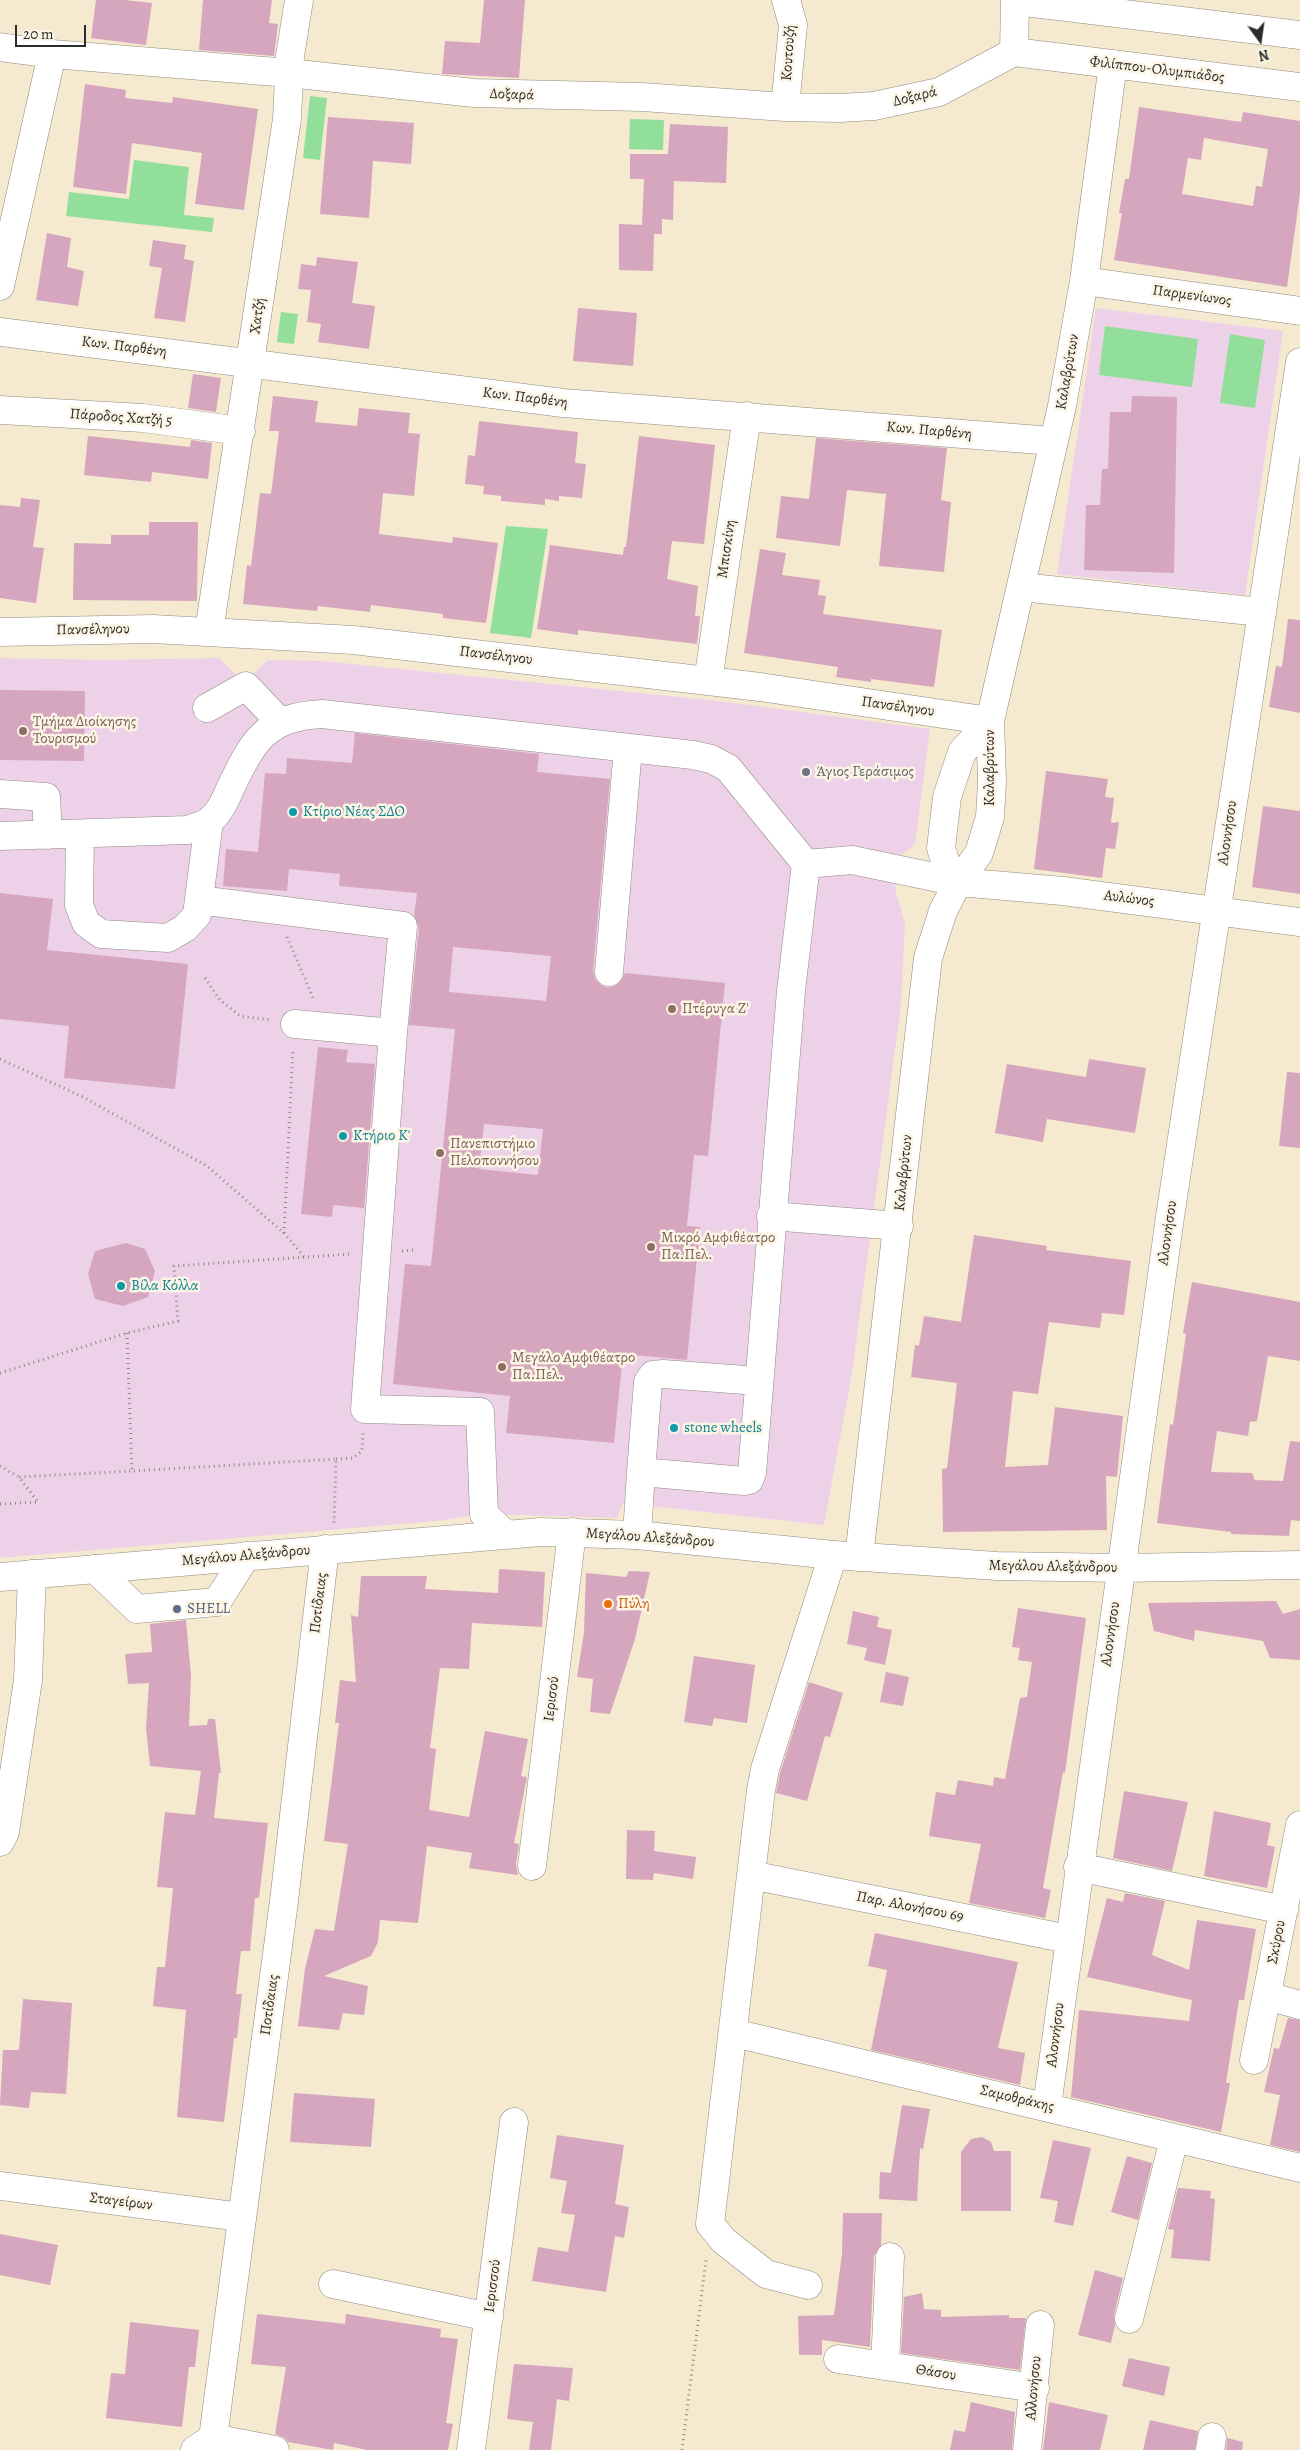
<!DOCTYPE html>
<html>
<head>
<meta charset="utf-8">
<style>
	body { margin:0 }
	#map { position:relative; width:1300px; height:2450px; overflow:hidden; background:#f5e9d0; font-family:Alegreya,serif }
	canvas { display:block }
	.north { position:absolute; left:1235px; top:15px; width:50px; height:50px; -webkit-text-stroke:4px #fcf5e5; paint-order:stroke; rotate:166deg; font-size:14px; font-weight:700; line-height:20px; text-align:center; color:#2b2b2b }
	.north::after { content:''; display:block; margin:auto; width:18px; height:22px; background:#2b2b2b; clip-path:polygon(50% 0,100% 100%,50% 72%,0 100%) }
	.scale { position:absolute; left:15px; top:25px; width:71px; height:22px; box-sizing:border-box; border:2px solid #2b2b2b; border-top:0; padding-left:6px; font-size:15px; line-height:18px; white-space:nowrap; color:#2b2b2b; -webkit-text-stroke:4px #fcf5e5; paint-order:stroke }
</style>
</head>
<body>
<div id="map">
<canvas width="1300" height="2450"></canvas>
<div class="north">N</div>
<div class="scale">20 m</div>
</div>
<script>
const g = document.querySelector('canvas').getContext('2d');
g.lineJoin = 'round';
function fill(path, color) {
  g.fillStyle = color;
  g.fill(path, 'evenodd');
}
function trace(path, color, width, dash) {
  g.strokeStyle = color;
  g.lineWidth = width;
  g.lineCap = dash ? 'butt' : 'round';
  g.setLineDash(dash || []);
  g.stroke(path);
}
function label(font, color, halo, rows, align = 'center') {
  g.font = font + ' Alegreya,serif';
  g.lineWidth = 5;
  g.setLineDash([]);
  g.textBaseline = 'middle';
  g.strokeStyle = halo;
  g.fillStyle = color;
  for (const [text, x, y, turn = 0] of rows) {
    g.save();
    g.translate(x, y);
    g.rotate((+turn || 0) * Math.PI / 180);
    g.textAlign = isNaN(turn) ? turn : align;
    if (halo) g.strokeText(text, 0, 0);
    g.fillText(text, 0, 0);
    g.restore();
  }
}
const built = new Path2D(`
	M 1096,308 L 1283,331 L 1245,595 L 1057,574 Z
	M 0,658 L 105,660 L 219,658 L 235,674 L 251,676 L 268,660 L 322,661 L 719,701 L 930,729 L 915,844 L 900,856 L 895,889 L 905,923 L 901,1005 L 852,1373 L 824,1525 L 623,1503 L 617,1518 L 484,1514 L 436,1521 L 0,1558 Z`);
const green = new Path2D(`
	M 310,96 L 327,98 L 320,160 L 303,158 Z
	M 630,119 L 664,120 L 663,150 L 629,149 Z
	M 134,160 L 189,167 L 184,215 L 214,218 L 212,232 L 66,216 L 69,192 L 129,199 Z
	M 281,312 L 298,314 L 294,344 L 277,342 Z
	M 1105,326 L 1198,339 L 1192,387 L 1099,375 Z
	M 1230,334 L 1265,340 L 1255,408 L 1220,403 Z
	M 506,526 L 548,529 L 531,638 L 490,633 Z`);
const building = new Path2D(`
	M 96,0 L 125,0 L 152,3 L 146,45 L 91,38 Z
	M 203,0 L 272,0 L 269,23 L 278,24 L 274,56 L 199,50 Z
	M 484,0 L 525,0 L 519,78 L 442,74 L 445,41 L 480,43 Z
	M 85,84 L 126,90 L 125,98 L 172,103 L 173,97 L 258,109 L 244,210 L 195,204 L 202,153 L 132,143 L 126,194 L 73,187 Z
	M 1139,107 L 1241,122 L 1243,112 L 1300,121 L 1300,193 L 1287,287 L 1114,260 L 1122,213 L 1119,213 L 1125,179 L 1129,179 ZM 1204,138 L 1268,149 L 1262,187 L 1256,186 L 1253,206 L 1182,194 L 1188,158 L 1201,160 Z
	M 328,117 L 414,123 L 411,164 L 373,161 L 369,218 L 320,214 Z
	M 670,124 L 728,127 L 726,183 L 674,181 L 673,220 L 662,219 L 662,234 L 654,234 L 653,271 L 619,270 L 619,224 L 642,225 L 644,179 L 630,179 L 630,154 L 668,154 Z
	M 47,233 L 71,238 L 67,267 L 84,271 L 78,306 L 36,300 Z
	M 153,240 L 186,245 L 184,259 L 194,261 L 185,322 L 154,318 L 162,268 L 149,266 Z
	M 317,257 L 358,262 L 352,303 L 375,306 L 369,349 L 318,342 L 321,324 L 307,322 L 311,290 L 298,289 L 301,264 L 316,266 Z
	M 578,308 L 637,313 L 633,366 L 573,361 Z
	M 193,374 L 221,378 L 216,412 L 188,408 Z
	M 273,396 L 318,401 L 315,422 L 357,426 L 359,408 L 410,413 L 408,433 L 420,434 L 414,496 L 383,493 L 379,534 L 452,543 L 453,537 L 498,543 L 486,623 L 443,618 L 443,614 L 371,605 L 370,612 L 318,606 L 317,611 L 243,604 L 247,565 L 251,566 L 260,493 L 271,494 L 279,431 L 269,431 Z
	M 1132,396 L 1177,397 L 1174,573 L 1084,570 L 1086,505 L 1100,505 L 1102,469 L 1108,469 L 1110,412 L 1131,412 Z
	M 479,421 L 578,432 L 575,463 L 586,464 L 582,498 L 559,496 L 559,501 L 545,499 L 545,505 L 501,501 L 501,496 L 483,494 L 484,486 L 465,484 L 468,455 L 475,456 Z
	M 88,436 L 190,447 L 191,440 L 212,443 L 208,479 L 152,472 L 151,482 L 84,475 Z
	M 639,436 L 715,445 L 704,544 L 672,541 L 667,579 L 698,586 L 695,616 L 700,616 L 697,644 L 578,630 L 578,635 L 537,629 L 550,545 L 623,555 L 624,547 L 626,547 Z
	M 816,438 L 947,448 L 941,500 L 951,502 L 944,572 L 879,566 L 886,494 L 847,490 L 840,546 L 776,538 L 781,496 L 809,499 Z
	M 21,498 L 40,500 L 33,547 L 44,548 L 36,603 L 0,598 L 0,505 L 20,507 Z
	M 149,522 L 198,522 L 197,601 L 73,600 L 74,543 L 111,544 L 111,535 L 149,535 Z
	M 760,549 L 786,553 L 782,575 L 820,580 L 818,595 L 826,596 L 823,614 L 942,630 L 934,687 L 871,679 L 871,682 L 836,677 L 838,667 L 744,653 Z
	M 1288,619 L 1300,620 L 1300,713 L 1269,707 L 1276,666 L 1282,667 Z
	M 0,690 L 85,691 L 84,761 L 0,760 Z
	M 355,733 L 539,754 L 537,772 L 610,779 L 593,971 L 595,979 L 601,985 L 608,988 L 615,986 L 621,981 L 625,973 L 725,983 L 708,1156 L 694,1155 L 687,1226 L 700,1227 L 687,1360 L 623,1354 L 614,1443 L 506,1433 L 510,1396 L 393,1384 L 405,1264 L 431,1266 L 455,1029 L 409,1025 L 419,927 L 414,916 L 417,893 L 339,886 L 340,874 L 289,869 L 287,891 L 223,886 L 226,849 L 258,852 L 265,773 L 286,774 L 287,758 L 352,763 ZM 453,947 L 551,956 L 546,1001 L 449,992 ZM 484,1124 L 543,1129 L 538,1175 L 479,1169 Z
	M 1046,771 L 1108,779 L 1105,797 L 1114,798 L 1111,823 L 1119,822 L 1115,849 L 1106,848 L 1102,878 L 1034,869 Z
	M 1263,806 L 1300,811 L 1300,894 L 1252,887 Z
	M 0,893 L 53,899 L 47,950 L 188,964 L 175,1089 L 64,1078 L 69,1026 L 0,1019 Z
	M 318,1047 L 348,1050 L 346,1062 L 375,1064 L 364,1208 L 333,1205 L 332,1217 L 301,1214 Z
	M 1089,1059 L 1146,1068 L 1135,1133 L 1047,1119 L 1043,1142 L 995,1133 L 1007,1064 L 1086,1077 Z
	M 1287,1072 L 1300,1073 L 1300,1148 L 1279,1146 Z
	M 974,1235 L 1047,1246 L 1046,1250 L 1131,1261 L 1124,1315 L 1102,1313 L 1100,1328 L 1049,1322 L 1038,1394 L 1013,1391 L 1005,1467 L 1048,1465 L 1055,1407 L 1123,1416 L 1117,1477 L 1106,1476 L 1107,1530 L 943,1532 L 942,1469 L 947,1468 L 957,1383 L 911,1377 L 915,1345 L 919,1346 L 924,1316 L 961,1322 Z
	M 126,1243 L 145,1249 L 155,1271 L 148,1297 L 123,1306 L 95,1299 L 88,1274 L 95,1251 Z
	M 1192,1282 L 1300,1302 L 1300,1361 L 1268,1356 L 1257,1421 L 1250,1422 L 1248,1436 L 1217,1431 L 1211,1472 L 1252,1473 L 1255,1480 L 1283,1481 L 1290,1441 L 1300,1442 L 1300,1521 L 1291,1520 L 1289,1536 L 1231,1534 L 1231,1532 L 1157,1523 L 1170,1424 L 1173,1425 L 1186,1334 L 1183,1333 Z
	M 499,1569 L 545,1572 L 542,1627 L 472,1623 L 469,1669 L 440,1668 L 430,1748 L 436,1749 L 429,1810 L 469,1817 L 485,1731 L 528,1739 L 521,1776 L 527,1777 L 514,1843 L 519,1844 L 516,1864 L 518,1875 L 469,1868 L 472,1853 L 427,1846 L 418,1923 L 380,1920 L 378,1942 L 371,1956 L 324,1976 L 368,1986 L 364,2015 L 343,2013 L 339,2030 L 298,2026 L 305,1969 L 315,1929 L 334,1931 L 348,1844 L 324,1841 L 339,1723 L 335,1723 L 340,1680 L 356,1682 L 351,1615 L 358,1617 L 361,1576 L 427,1576 L 425,1589 L 498,1593 Z
	M 629,1571 L 650,1572 L 635,1639 L 610,1714 L 590,1712 L 593,1679 L 577,1677 L 584,1632 L 586,1573 L 626,1577 Z
	M 1276,1601 L 1283,1614 L 1300,1609 L 1300,1660 L 1270,1658 L 1263,1641 L 1195,1630 L 1194,1641 L 1154,1631 L 1148,1603 Z
	M 1018,1608 L 1086,1618 L 1065,1773 L 1063,1772 L 1043,1888 L 1051,1890 L 1045,1918 L 969,1903 L 981,1844 L 929,1836 L 936,1792 L 955,1795 L 958,1780 L 993,1786 L 994,1777 L 1005,1779 L 1020,1698 L 1027,1697 L 1032,1662 L 1018,1660 L 1020,1648 L 1012,1647 Z
	M 853,1611 L 879,1617 L 877,1627 L 892,1630 L 885,1665 L 864,1660 L 867,1648 L 847,1644 Z
	M 186,1620 L 191,1676 L 189,1726 L 207,1725 L 208,1719 L 215,1719 L 221,1773 L 219,1773 L 214,1818 L 268,1823 L 259,1898 L 255,1898 L 250,1951 L 241,1951 L 236,1994 L 242,1994 L 237,2038 L 234,2038 L 224,2122 L 177,2117 L 186,2010 L 153,2006 L 157,1967 L 165,1967 L 173,1888 L 157,1887 L 165,1812 L 195,1815 L 201,1771 L 150,1766 L 146,1728 L 149,1683 L 128,1684 L 125,1654 L 152,1652 L 150,1624 Z
	M 694,1656 L 755,1665 L 747,1723 L 714,1718 L 712,1726 L 684,1722 Z
	M 886,1672 L 909,1677 L 903,1706 L 880,1702 Z
	M 809,1682 L 843,1693 L 830,1737 L 825,1736 L 807,1801 L 776,1793 L 780,1773 Z
	M 1124,1791 L 1188,1802 L 1172,1871 L 1113,1858 Z
	M 1214,1811 L 1271,1823 L 1267,1845 L 1275,1847 L 1267,1888 L 1204,1876 Z
	M 627,1830 L 655,1831 L 654,1851 L 696,1857 L 693,1879 L 654,1873 L 653,1880 L 626,1879 Z
	M 1125,1893 L 1165,1901 L 1152,1955 L 1189,1970 L 1197,1920 L 1256,1929 L 1244,2000 L 1239,2000 L 1226,2083 L 1230,2083 L 1221,2132 L 1071,2097 L 1079,2010 L 1189,2021 L 1192,2000 L 1087,1977 L 1107,1898 L 1123,1902 Z
	M 875,1933 L 1018,1962 L 998,2048 L 1025,2053 L 1020,2085 L 871,2050 L 887,1970 L 868,1966 Z
	M 23,1999 L 72,2003 L 66,2094 L 31,2092 L 29,2108 L 0,2105 L 3,2050 L 19,2050 Z
	M 1288,2018 L 1300,2020 L 1300,2152 L 1270,2145 L 1280,2095 L 1264,2092 L 1274,2048 L 1279,2049 Z
	M 294,2093 L 375,2099 L 371,2147 L 290,2142 Z
	M 902,2105 L 930,2109 L 923,2149 L 920,2148 L 917,2201 L 879,2199 L 880,2172 L 891,2173 Z
	M 557,2135 L 624,2145 L 615,2204 L 629,2207 L 624,2238 L 615,2236 L 606,2292 L 532,2281 L 538,2247 L 568,2252 L 575,2215 L 561,2213 L 567,2181 L 550,2178 Z
	M 982,2137 L 991,2142 L 994,2151 L 1011,2151 L 1011,2211 L 961,2211 L 961,2152 L 971,2139 Z
	M 1053,2140 L 1091,2148 L 1073,2226 L 1054,2222 L 1058,2201 L 1040,2198 Z
	M 1127,2156 L 1152,2163 L 1138,2220 L 1111,2212 Z
	M 1178,2188 L 1211,2191 L 1210,2198 L 1215,2199 L 1210,2261 L 1171,2258 L 1174,2230 L 1168,2229 Z
	M 843,2213 L 882,2213 L 881,2245 L 874,2256 L 870,2347 L 822,2340 L 822,2355 L 799,2355 L 798,2316 L 834,2315 L 842,2254 Z
	M 0,2234 L 58,2245 L 50,2285 L 0,2275 Z
	M 1095,2270 L 1123,2278 L 1114,2315 L 1115,2325 L 1111,2343 L 1078,2335 Z
	M 922,2293 L 924,2309 L 941,2310 L 941,2317 L 1009,2315 L 1009,2318 L 1026,2318 L 1020,2370 L 901,2353 L 904,2297 Z
	M 257,2314 L 345,2324 L 346,2314 L 441,2329 L 440,2337 L 458,2339 L 446,2423 L 453,2424 L 448,2450 L 367,2450 L 334,2443 L 333,2450 L 288,2442 L 285,2438 L 275,2434 L 286,2367 L 251,2364 Z
	M 130,2322 L 199,2330 L 195,2367 L 189,2367 L 182,2427 L 106,2418 L 111,2373 L 125,2374 Z
	M 1129,2358 L 1170,2367 L 1164,2396 L 1122,2386 Z
	M 514,2364 L 573,2368 L 569,2401 L 557,2399 L 551,2450 L 529,2450 L 533,2422 L 507,2419 Z
	M 971,2402 L 1015,2412 L 1012,2450 L 950,2450 L 954,2430 L 965,2432 Z
	M 1049,2402 L 1108,2415 L 1100,2450 L 1043,2450 Z
	M 1150,2420 L 1198,2431 L 1195,2450 L 1143,2450 Z
	M 1227,2438 L 1243,2442 L 1242,2450 L 1226,2450 Z`);
const path = new Path2D(`
	M 287,937 L 314,1000
	M 205,978 L 220,1000 L 240,1016 L 271,1020
	M 0,1059 L 83,1097 L 207,1166 L 284,1233 L 304,1257
	M 284,1233 L 293,1049
	M 402,1251 L 414,1250
	M 127,1333 L 132,1471 L 336,1459 L 334,1523
	M 0,1373 L 127,1333 L 178,1321 L 174,1266 L 351,1254
	M 336,1459 L 353,1458 L 362,1451 L 363,1433
	M 0,1466 L 19,1477
	M 0,1504 L 38,1502 L 19,1477 L 132,1471
	M 682,2450 L 706,2260`);
const minor = new Path2D(`
	M 1016,1 L 1300,35
	M 0,47 L 52,54 L 289,73 L 474,93 L 642,97 L 785,107 L 840,108 L 874,106 L 939,92 L 1014,52
	M 1014,52 L 1300,87
	M 1014,52 L 1015,0
	M 785,107 L 793,25 L 786,0
	M 1084,281 L 1300,311
	M 0,286 L 52,54
	M 0,332 L 563,403 L 1053,441
	M 0,410 L 143,418 L 241,431
	M 1021,587 L 1261,612
	M 209,631 L 287,119 L 290,56 L 299,0
	M 0,632 L 153,629 L 353,640 L 760,687 L 990,721
	M 708,681 L 747,416
	M 207,708 L 246,686 L 280,722
	M 0,794 L 46,797 L 48,835
	M 80,834 L 79,905 L 86,923 L 101,934 L 168,938 L 185,928 L 197,915 L 209,821
	M 0,836 L 188,830 C 195,827 204,825 209,821 C 220,813 225,800 230,789 C 253,741 265,717 322,714 L 693,755 L 711,759 L 728,768 L 806,864 L 791,991 L 752,1473 L 749,1480 L 744,1481 L 641,1472 L 637,1535
	M 806,864 L 852,860 L 958,882 L 1063,891 L 1300,922
	M 958,882 L 946,864 L 941,848 L 947,797 L 962,752 L 990,721
	M 199,900 L 403,926 L 393,1033
	M 609,972 L 628,748
	M 295,1024 L 393,1033 L 365,1409 L 480,1412 L 484,1514 L 505,1534
	M 771,1216 L 899,1226
	M 641,1472 L 648,1382 L 653,1375 L 663,1374 L 759,1381
	M 859,1557 L 928,958 L 943,911 L 958,882 L 979,853 L 990,817 L 992,782 L 990,721 L 1062,406 L 1084,281 L 1113,64
	M 95,1569 L 137,1609 L 217,1602 L 246,1556
	M 0,1842 L 5,1832 L 28,1680 L 32,1574
	M 532,1866 L 572,1532
	M 1078,1867 L 1284,1910
	M 751,1875 L 1068,1939
	M 1267,1996 L 1300,2005
	M 734,2033 L 1300,2168
	M 1254,2060 L 1300,1825
	M 1047,2106 L 1170,1217 L 1300,362
	M 0,2186 L 241,2217
	M 333,2284 L 489,2317
	M 808,2285 L 766,2274 L 724,2241 L 710,2224 L 761,1790 L 765,1769 L 833,1555
	M 1129,2319 L 1174,2139
	M 838,2359 L 1035,2388
	M 885,2366 L 890,2257
	M 213,2438 L 275,2450
	M 195,2450 L 213,2438 L 284,1901 L 325,1549
	M 471,2450 L 514,2122
	M 1027,2450 L 1040,2325
	M 1210,2450 L 1212,2437`);
const major = new Path2D(`
	M 0,1577 L 541,1532 L 637,1535 L 833,1555 L 997,1566 L 1120,1568 L 1300,1565`);
const markers = [
	[23,731,5,"#8d6e63"],
	[806,772,5,"#6b7280"],
	[293,812,5,"#0f9aa8"],
	[672,1009,5,"#8d6e63"],
	[343,1136,5,"#0f9aa8"],
	[440,1153,5,"#8d6e63"],
	[651,1247,5,"#8d6e63"],
	[121,1286,5,"#0f9aa8"],
	[502,1367,5,"#8d6e63"],
	[674,1428,5,"#0f9aa8"],
	[608,1604,5,"#e8710a"],
	[177,1609,5,"#5c6f8a"]
];
const streetNames = [
	["Κουτουζή",789,53,-86],
	["Φιλίππου-Ολυμπιάδος",1157,70,7],
	["Δοξαρά",512,95,2],
	["Δοξαρά",915,97,-14],
	["Παρμενίωνος",1192,296,8],
	["Χατζή",258,316,-82],
	["Κων. Παρθένη",124,347,7],
	["Καλαβρύτων",1068,372,-80],
	["Κων. Παρθένη",525,398,7],
	["Πάροδος Χατζή 5",121,418,4],
	["Κων. Παρθένη",929,431,5],
	["Μπισκίνη",727,549,-82],
	["Πανσέληνου",93,630,-1],
	["Πανσέληνου",496,656,7],
	["Πανσέληνου",898,707,8],
	["Καλαβρύτων",990,768,-90],
	["Αλοννήσου",1228,833,-82],
	["Αυλώνος",1129,899,7],
	["Καλαβρύτων",904,1173,-84],
	["Αλοννήσου",1168,1233,-82],
	["Μεγάλου Αλεξάνδρου",650,1538,4],
	["Μεγάλου Αλεξάνδρου",246,1556,-5],
	["Μεγάλου Αλεξάνδρου",1053,1567,1],
	["Ποτίδαιας",319,1603,-83],
	["Αλοννήσου",1111,1634,-82],
	["Ιερισού",552,1699,-83],
	["Παρ. Αλονήσου 69",910,1907,11],
	["Σκύρου",1277,1942,-79],
	["Ποτίδαιας",270,2005,-82],
	["Αλοννήσου",1056,2035,-83],
	["Σαμοθράκης",1017,2099,13],
	["Σταγείρων",121,2202,7],
	["Ιερισσού",493,2286,-83],
	["Θάσου",936,2373,9],
	["Αλλονήσου",1034,2388,-85]
];
const educationNames = [
	["Τμήμα Διοίκησης",33,722],
	["Τουρισμού",33,739],
	["Πτέρυγα Ζ'",682,1009],
	["Πανεπιστήμιο",450,1144],
	["Πελοποννήσου",450,1161],
	["Μικρό Αμφιθέατρο",661,1238],
	["Πα.Πελ.",661,1255],
	["Μεγάλο Αμφιθέατρο",512,1358],
	["Πα.Πελ.",512,1375]
];
const worshipNames = [
	["Άγιος Γεράσιμος",816,772]
];
const cultureNames = [
	["Κτίριο Νέας ΣΔΟ",303,812],
	["Κτήριο Κ'",353,1136],
	["Βίλα Κόλλα",131,1286],
	["stone wheels",684,1428]
];
const foodNames = [
	["Πύλη",618,1604]
];
const serviceNames = [
	["SHELL",187,1609]
];
fill(built, '#edd1e9');
fill(green, '#92df9c');
fill(building, '#d5a6bd');
trace(minor, '#908a7e', 29);
trace(major, '#908a7e', 29);
trace(path, '#908a7e', 3, [1, 4]);
trace(minor, '#fff', 28);
trace(major, '#fff', 28);
for (const [x, y, r, color] of markers) {
  const dot = new Path2D();
  dot.arc(x, y, r, 0, 2 * Math.PI);
  g.fillStyle = color;
  g.fill(dot);
  trace(dot, '#fcf5e5', 2);
}
label('15px', '#2b2b2b', '#fcf5e5', streetNames);
label('15px', '#785e54', '#fcf5e5', educationNames, 'left');
label('15px', '#5b616d', '#fcf5e5', worshipNames, 'left');
label('15px', '#0d838f', '#fcf5e5', cultureNames, 'left');
label('15px', '#c56008', '#fcf5e5', foodNames, 'left');
label('15px', '#4e5e75', '#fcf5e5', serviceNames, 'left');
</script>
</body>
</html>
